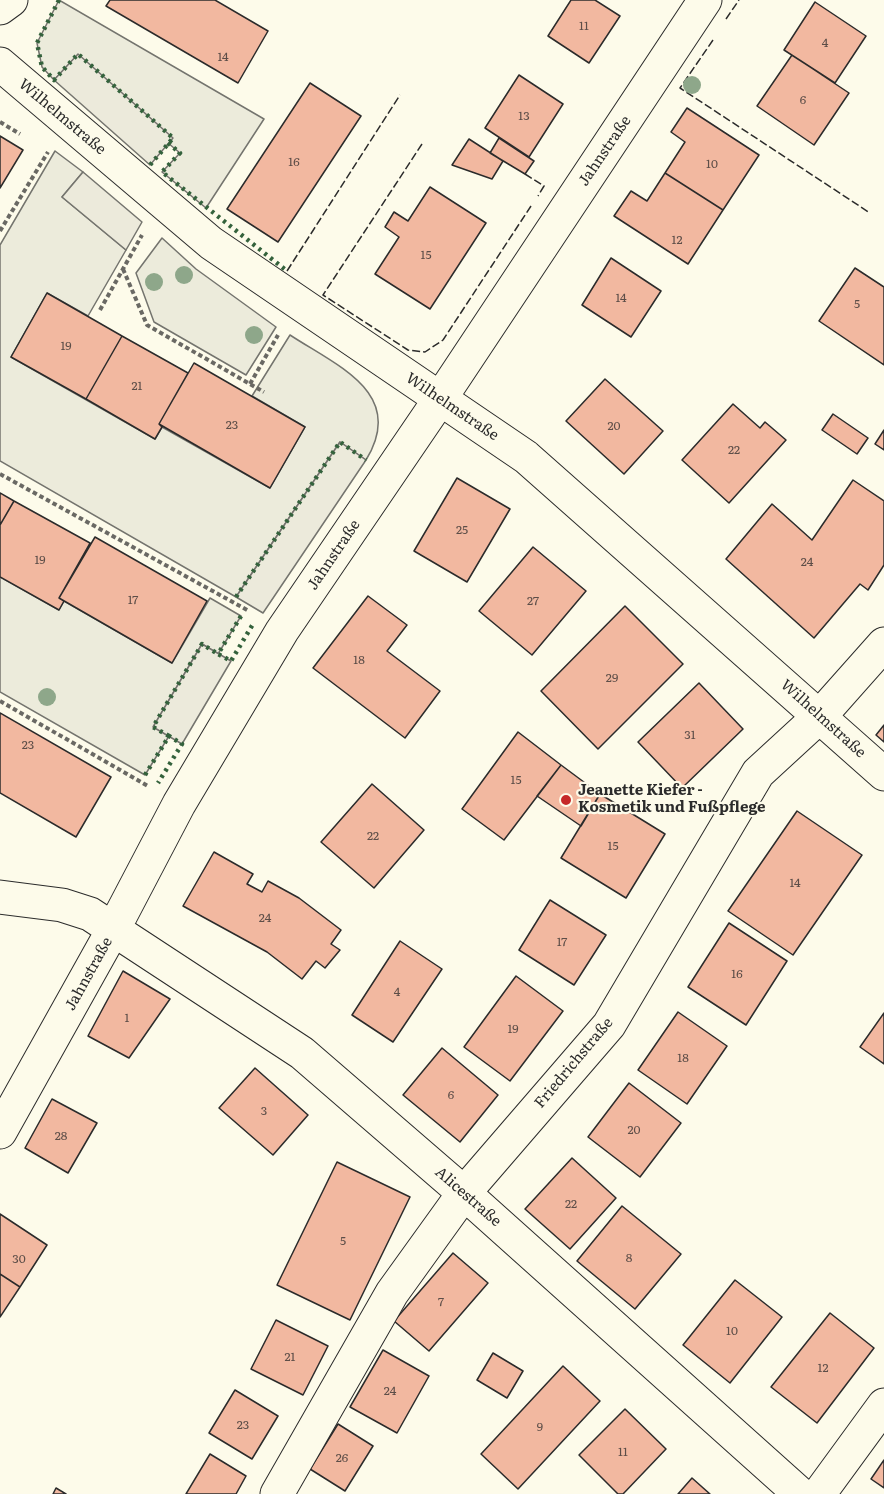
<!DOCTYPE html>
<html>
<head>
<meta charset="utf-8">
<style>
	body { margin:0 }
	canvas { display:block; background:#fdfbea }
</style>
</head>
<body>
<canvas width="884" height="1494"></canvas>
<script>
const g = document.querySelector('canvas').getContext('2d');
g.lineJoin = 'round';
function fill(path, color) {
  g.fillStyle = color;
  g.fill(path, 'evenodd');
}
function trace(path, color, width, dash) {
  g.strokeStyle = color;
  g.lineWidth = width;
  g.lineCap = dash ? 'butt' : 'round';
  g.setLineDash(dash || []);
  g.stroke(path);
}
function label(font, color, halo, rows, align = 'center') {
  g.font = font + ' Literata,serif';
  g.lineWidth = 4.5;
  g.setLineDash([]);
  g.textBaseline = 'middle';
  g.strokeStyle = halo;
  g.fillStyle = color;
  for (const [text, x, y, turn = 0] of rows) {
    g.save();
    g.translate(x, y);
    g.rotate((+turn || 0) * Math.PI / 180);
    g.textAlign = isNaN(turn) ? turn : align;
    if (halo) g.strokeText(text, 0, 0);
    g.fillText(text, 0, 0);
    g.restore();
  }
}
const green = new Path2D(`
	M 59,0 L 264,119 L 206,208 L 162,172 L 180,153 L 168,143 L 172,138 L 78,55 L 54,80 L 42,67 L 37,43 Z
	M 55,151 L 83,172 L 62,197 L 126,250 L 88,316 L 47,293 L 11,357 L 155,439 L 162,427 L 270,488 L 305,427 L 252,396 L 290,335 C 337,366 407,393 366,460 L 340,442 L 236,597 L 0,461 L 0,245 Z
	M 162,238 L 196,269 L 276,327 L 246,375 L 154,322 L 136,273 Z
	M 0,577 L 59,610 L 64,601 L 172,663 L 210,598 L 241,616 L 218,654 L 202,644 L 154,726 L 169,736 L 145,775 L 0,692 Z`);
const parking = new Path2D(`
	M 78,54 L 173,138 L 150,165 L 54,80 Z
	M 83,172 L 142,222 L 126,250 L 62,197 Z
	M 340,442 L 366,460 L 263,613 L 236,597 Z
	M 202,644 L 231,661 L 182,744 L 153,727 Z`);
const building = new Path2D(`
	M 110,0 L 215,0 L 268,31 L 238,83 L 106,6 Z
	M 571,0 L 595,0 L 620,16 L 589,63 L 548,36 Z
	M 815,2 L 866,36 L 835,83 L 784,50 Z
	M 792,55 L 849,93 L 814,145 L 757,106 Z
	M 519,75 L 563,104 L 529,157 L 485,128 Z
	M 310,83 L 361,116 L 278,242 L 227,209 Z
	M 687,108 L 759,155 L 723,210 L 665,173 L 685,142 L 671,132 Z
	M 0,136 L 23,150 L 0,188 Z
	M 499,138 L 534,161 L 525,174 L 490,153 Z
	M 469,139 L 503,161 L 492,179 L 452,165 Z
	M 665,173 L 723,210 L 688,264 L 614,216 L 631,191 L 647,201 Z
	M 430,187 L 486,223 L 430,309 L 375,274 L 399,237 L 385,227 L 394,212 L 408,221 Z
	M 611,258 L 661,291 L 631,337 L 582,305 Z
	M 855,268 L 884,287 L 884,365 L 819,321 Z
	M 47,293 L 122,336 L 86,399 L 11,357 Z
	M 122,336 L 188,373 L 159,424 L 162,427 L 155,439 L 86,399 Z
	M 194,363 L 305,427 L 270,488 L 159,424 Z
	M 605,379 L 663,431 L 624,474 L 566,421 Z
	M 733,404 L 760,428 L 765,422 L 786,440 L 729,503 L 682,460 Z
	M 833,414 L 868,438 L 857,454 L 822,430 Z
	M 884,430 L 884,450 L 875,444 Z
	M 457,478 L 510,509 L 467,582 L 414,551 Z
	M 853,480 L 884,501 L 884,565 L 868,590 L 860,584 L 814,638 L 726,559 L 772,504 L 812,540 Z
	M 0,493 L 14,501 L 0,525 Z
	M 14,501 L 90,543 L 59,598 L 64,601 L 59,610 L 0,577 L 0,525 Z
	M 95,537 L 207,601 L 172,663 L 59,598 Z
	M 533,547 L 586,591 L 532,655 L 479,611 Z
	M 368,596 L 407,625 L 387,651 L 440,691 L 405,738 L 313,668 Z
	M 625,606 L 683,664 L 598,749 L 541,691 Z
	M 699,683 L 743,729 L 682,788 L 638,742 Z
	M 0,713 L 111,777 L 76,837 L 0,793 Z
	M 884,725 L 884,742 L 876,735 Z
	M 518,732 L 561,765 L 504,840 L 462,809 Z
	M 561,765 L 600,794 L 581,826 L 537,796 Z
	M 372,784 L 424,830 L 374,888 L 321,842 Z
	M 600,794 L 665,834 L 626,898 L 561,858 Z
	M 797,811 L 862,855 L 793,955 L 728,911 Z
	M 214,852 L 253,874 L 247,884 L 262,892 L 268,881 L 299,898 L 341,930 L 331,944 L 340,950 L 325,968 L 316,961 L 302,979 L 267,952 L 183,906 Z
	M 550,900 L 606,935 L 574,985 L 519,950 Z
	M 729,923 L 787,961 L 746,1025 L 688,987 Z
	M 400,941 L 442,969 L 393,1042 L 352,1015 Z
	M 123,971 L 170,999 L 129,1058 L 88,1036 Z
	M 516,976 L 563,1011 L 510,1081 L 464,1047 Z
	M 678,1012 L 727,1046 L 687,1104 L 638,1070 Z
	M 884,1013 L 884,1064 L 860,1047 Z
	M 442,1048 L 498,1095 L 460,1142 L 403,1095 Z
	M 255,1068 L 308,1115 L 273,1155 L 219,1108 Z
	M 629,1083 L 681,1123 L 640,1177 L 588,1137 Z
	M 52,1099 L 97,1123 L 68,1173 L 25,1148 Z
	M 572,1158 L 616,1198 L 570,1249 L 525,1209 Z
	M 337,1162 L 410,1197 L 350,1320 L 277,1285 Z
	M 622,1206 L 681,1254 L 635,1309 L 577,1261 Z
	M 0,1214 L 47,1245 L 20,1287 L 0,1274 Z
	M 453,1253 L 488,1283 L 429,1351 L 394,1321 Z
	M 0,1274 L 20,1287 L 0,1317 Z
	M 735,1280 L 782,1317 L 730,1383 L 683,1345 Z
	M 830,1313 L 874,1348 L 817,1423 L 771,1387 Z
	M 276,1320 L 328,1346 L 303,1395 L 251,1369 Z
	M 383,1350 L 429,1376 L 397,1433 L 350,1407 Z
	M 493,1353 L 523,1371 L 507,1398 L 477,1380 Z
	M 563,1366 L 600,1401 L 518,1489 L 481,1454 Z
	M 235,1390 L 278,1416 L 252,1459 L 209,1433 Z
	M 625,1409 L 666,1449 L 623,1494 L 618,1494 L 579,1455 Z
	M 338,1424 L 373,1446 L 345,1491 L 310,1469 Z
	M 210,1454 L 246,1476 L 236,1494 L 186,1494 Z
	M 884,1460 L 884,1488 L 871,1479 Z
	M 692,1478 L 710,1494 L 678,1494 Z
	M 56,1488 L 66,1494 L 53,1494 Z`);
const path = new Path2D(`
	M 0,122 L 20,134
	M 0,231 L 48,152
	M 123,269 L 147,325 L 264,392
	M 100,310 L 142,235
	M 250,384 L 278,335
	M 0,474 L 249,611
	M 0,701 L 148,786`);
const minor = new Path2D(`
	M 0,8 L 11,0
	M 0,64 L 211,243 L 526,457 L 884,774
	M 0,897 L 62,905 L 90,914 L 302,1053 L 464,1193 L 800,1494
	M 0,1132 L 114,928 L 179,804 L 282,631 L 440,399 L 705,0
	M 277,1494 L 392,1293 L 464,1193 L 609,1025 L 758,773 L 820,716 L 884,644
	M 819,1494 L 884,1405`);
const hedge = new Path2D(`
	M 59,0 L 37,43 L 42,67 L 54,80 L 78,54 L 173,138 L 150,165
	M 168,143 L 180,153 L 162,172 L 287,271
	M 236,597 L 340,442 L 366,460
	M 241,616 L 218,654 L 231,661 L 253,624
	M 169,736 L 153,727 L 202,644 L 218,654
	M 145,775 L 169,736 L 182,744 L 158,783`);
const fence = new Path2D(`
	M 726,19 L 739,0
	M 713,40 L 680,88 L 870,213
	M 422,144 L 323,295 L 408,350 L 425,352 L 443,340 L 531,206
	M 525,174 L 544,186 L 538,196
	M 287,271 L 400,95`);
const trees = [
	[692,85],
	[184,275],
	[154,282],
	[254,335],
	[47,697]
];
const markers = [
	[566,800,6,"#c62828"]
];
const numberNames = [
	["11",584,26],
	["4",825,43],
	["14",223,57],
	["6",803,100],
	["13",524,116],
	["16",294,162],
	["10",712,164],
	["12",677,240],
	["15",426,255],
	["14",621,298],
	["5",857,304],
	["19",66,346],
	["21",137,386],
	["23",232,425],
	["20",614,426],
	["22",734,450],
	["25",462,530],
	["19",40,560],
	["24",807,562],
	["17",133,600],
	["27",533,601],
	["18",359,660],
	["29",612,678],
	["31",690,735],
	["23",28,745],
	["15",516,780],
	["22",373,836],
	["15",613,846],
	["14",795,883],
	["24",265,918],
	["17",562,942],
	["16",737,974],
	["4",397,992],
	["1",127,1018],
	["19",513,1029],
	["18",683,1058],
	["6",451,1095],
	["3",264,1111],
	["20",634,1130],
	["28",61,1136],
	["22",571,1204],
	["5",343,1241],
	["8",629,1258],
	["30",19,1259],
	["7",441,1302],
	["10",732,1331],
	["21",290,1357],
	["12",823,1368],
	["24",390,1391],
	["23",243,1425],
	["9",540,1427],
	["11",623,1452],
	["26",342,1458]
];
const streetNames = [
	["Wilhelmstraße",62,117,40],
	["Jahnstraße",605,151,-56],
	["Wilhelmstraße",452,407,34],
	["Jahnstraße",334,555,-56],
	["Wilhelmstraße",823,719,42],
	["Jahnstraße",89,974,-61],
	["Friedrichstraße",574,1063,-50],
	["Alicestraße",468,1197,41]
];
const poiNames = [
	["Jeanette Kiefer -",578,791],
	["Kosmetik und Fußpflege",578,808]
];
fill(green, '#ecebdb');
trace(green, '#74746e', 1.5);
fill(parking, '#eceadb');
trace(parking, '#74746e', 1.5);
fill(building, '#f2b8a0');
trace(building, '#2b2b2b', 1.5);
trace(minor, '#2b2b2b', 35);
trace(path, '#6a6964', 4, [4.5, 3]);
trace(minor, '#fdfbea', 33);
trace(hedge, '#34623c', 4.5, [3, 4.5]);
trace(fence, '#2b2b2b', 1.5, [8, 3]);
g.fillStyle = '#8ea78a';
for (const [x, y] of trees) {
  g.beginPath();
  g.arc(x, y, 9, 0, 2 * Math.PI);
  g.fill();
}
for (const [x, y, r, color] of markers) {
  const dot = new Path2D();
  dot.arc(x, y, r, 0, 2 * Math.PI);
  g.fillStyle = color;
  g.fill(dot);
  trace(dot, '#fdfbea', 2);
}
label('12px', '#5d4e48', null, numberNames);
label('15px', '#2b2b2b', '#fdfbea', streetNames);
label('bold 15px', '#2b2b2b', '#fdfbea', poiNames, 'left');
</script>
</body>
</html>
